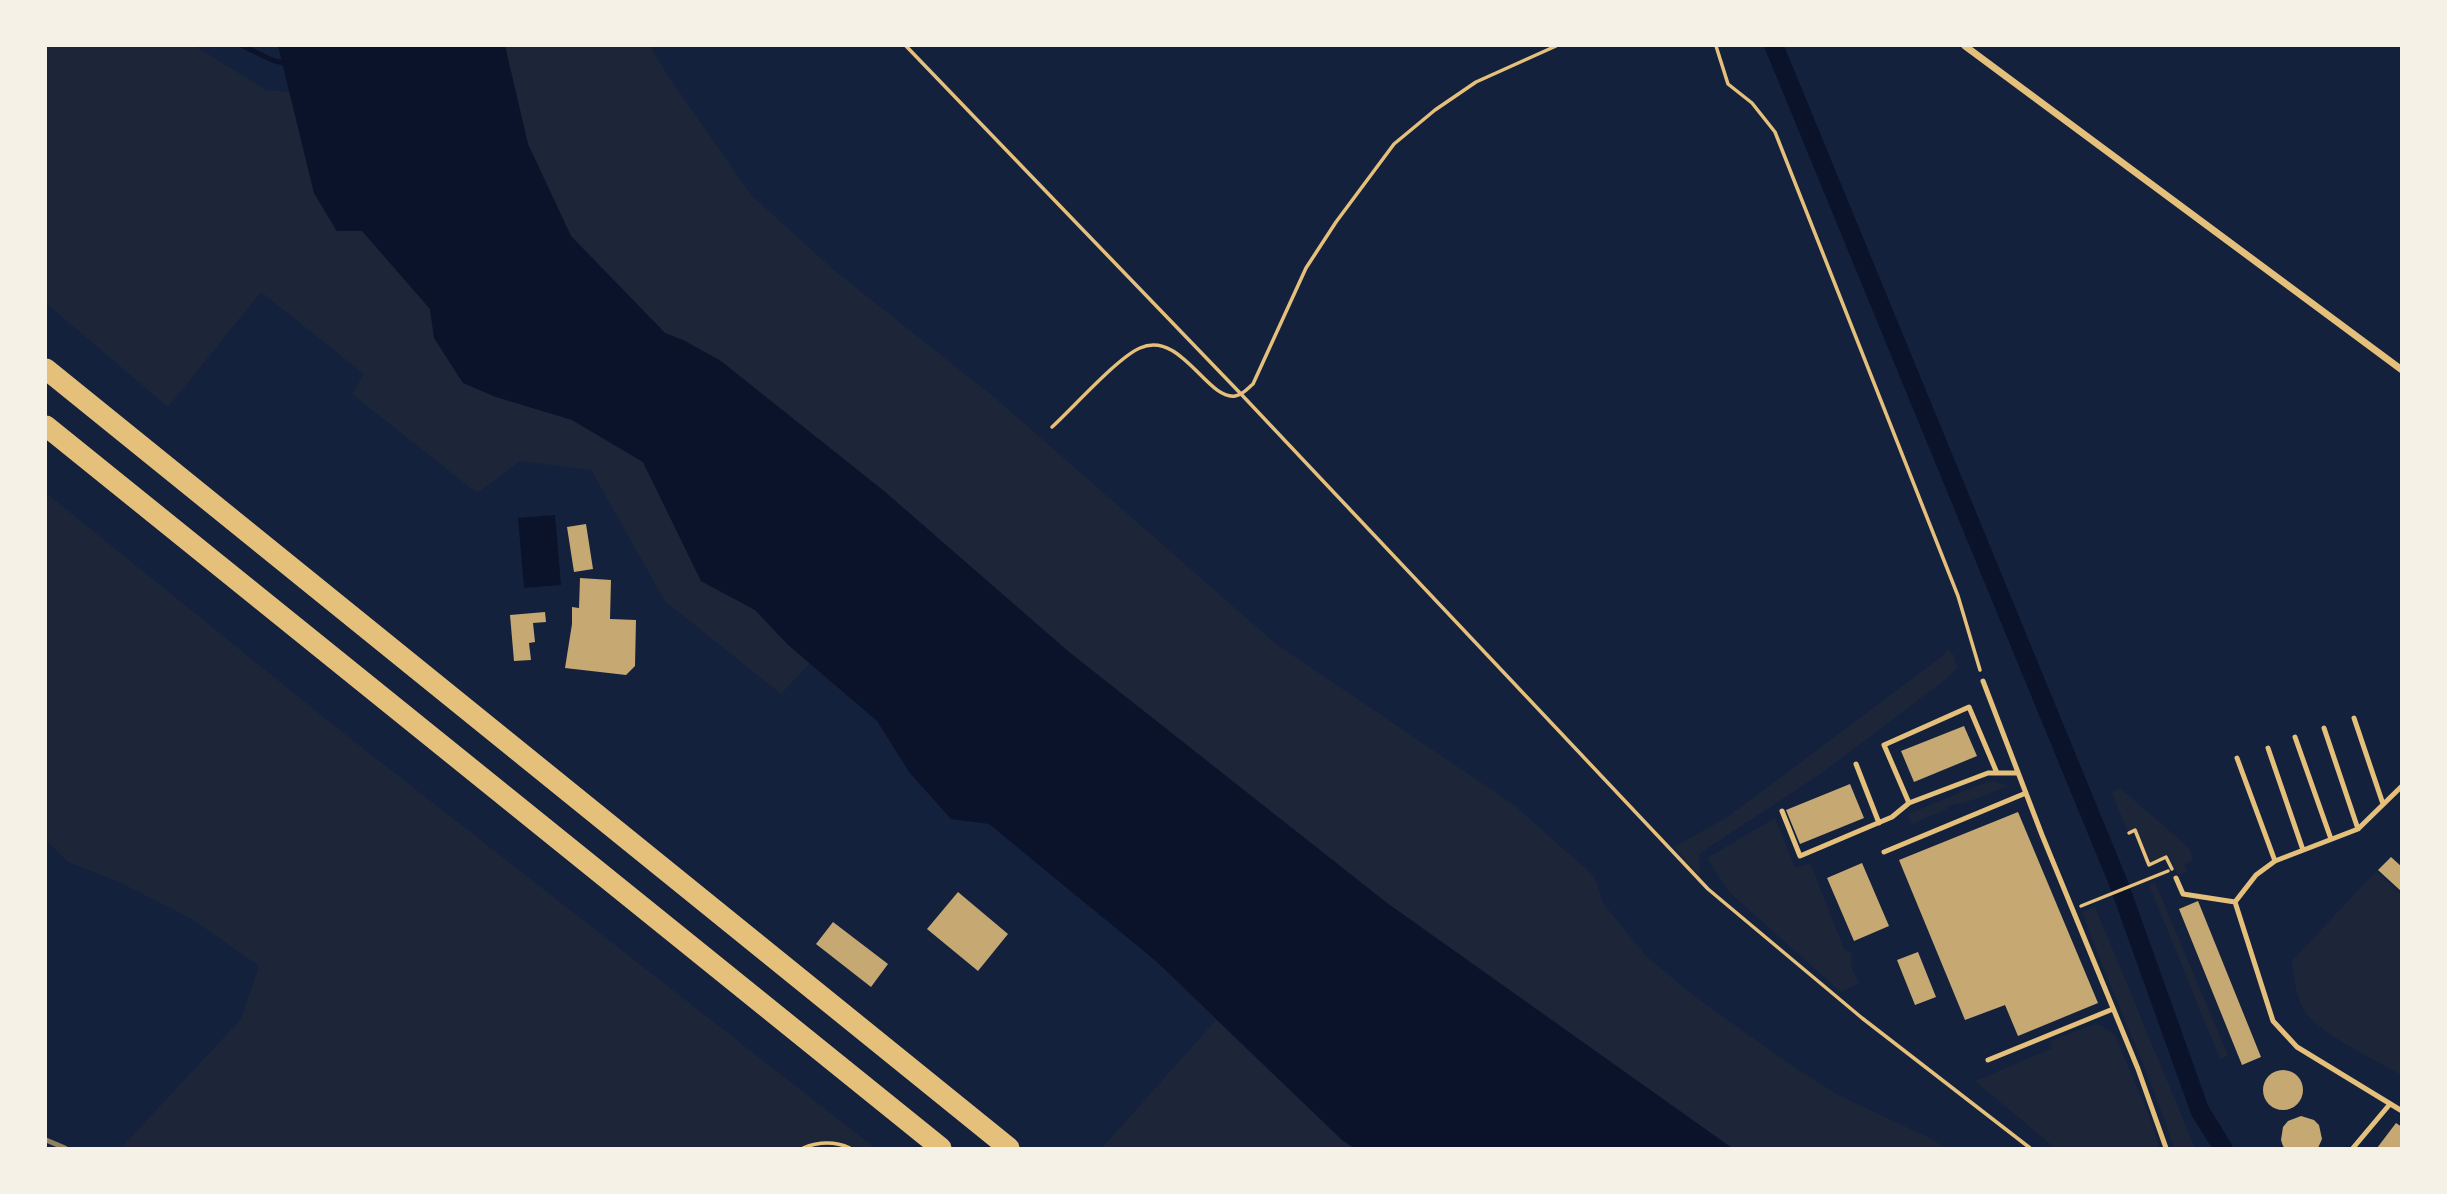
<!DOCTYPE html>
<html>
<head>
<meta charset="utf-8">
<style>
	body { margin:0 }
	#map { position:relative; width:2447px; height:1194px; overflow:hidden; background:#14213d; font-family:Karla,sans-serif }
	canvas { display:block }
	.frame { position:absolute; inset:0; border:47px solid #f6f1e7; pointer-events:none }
</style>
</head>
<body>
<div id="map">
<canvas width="2447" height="1194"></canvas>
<div class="frame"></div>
</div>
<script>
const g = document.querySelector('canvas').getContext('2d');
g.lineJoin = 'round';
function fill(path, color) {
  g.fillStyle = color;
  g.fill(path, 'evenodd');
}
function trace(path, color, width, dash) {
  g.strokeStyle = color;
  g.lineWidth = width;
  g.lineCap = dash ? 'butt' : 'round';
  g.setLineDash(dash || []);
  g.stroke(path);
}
const green = new Path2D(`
	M 46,46 L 195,46 L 266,90 L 290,92 L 314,193 L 336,231 L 362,230 L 430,309 L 434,338 L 463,383 L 496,397 L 572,420 L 643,462 L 701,581 L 755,610 L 810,663 L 781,694 L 665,601 L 591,470 L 520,461 L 477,493 L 352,394 L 364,374 L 261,292 L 168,407 L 46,303 Z
	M 505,46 L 650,46 L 668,76 L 751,195 L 836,272 L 994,397 L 1276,644 L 1514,805 L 1594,876 L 1603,903 L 1646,956 L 1694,996 L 1795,1068 L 1840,1096 L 1934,1140 L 1944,1148 L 1732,1148 L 1387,903 L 1069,652 L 884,491 L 685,341 L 665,333 L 571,236 L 528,144 Z
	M 46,493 L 337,728 L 875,1148 L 128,1148 L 123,1146 L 241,1019 L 259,966 L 192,919 L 117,881 L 68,862 L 46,840 Z
	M 1947,649 L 1953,654 L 1957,668 L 1946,679 L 1820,774 L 1699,854 L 1700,876 L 1674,847 L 1724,819 L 1760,793 L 1944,655 Z
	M 1993,781 L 2009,786 L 1967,802 L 1947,806 L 1947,809 L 1912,824 L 1907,815 L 1973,787 Z
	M 2120,788 L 2189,848 L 2193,860 L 2184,864 L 2187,871 L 2178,876 L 2168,855 L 2150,862 L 2135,828 L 2127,830 L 2112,793 Z
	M 1775,818 L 1795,868 L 1810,863 L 1844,949 L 1852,954 L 1851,966 L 1859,983 L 1841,992 L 1729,892 L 1707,858 Z
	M 2376,871 L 2401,895 L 2401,1075 C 2376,1060 2322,1035 2306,1013 C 2296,1000 2294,977 2292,961 Z
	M 2155,882 L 2228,1056 L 2220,1059 L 2149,885 Z
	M 2095,907 L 2195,1148 L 2174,1148 C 2148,1068 2111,992 2082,912 Z
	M 1216,1020 L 1342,1140 L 1354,1148 L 1102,1148 Z
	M 2092,1025 L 2100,1025 L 2115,1035 L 2153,1126 L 2159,1148 L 2055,1148 L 1975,1081 L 2052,1048 L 2050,1041 Z`);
const water = new Path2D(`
	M 278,46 L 505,46 L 528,144 L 571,236 L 665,333 L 685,341 L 721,361 L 884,491 L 1069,652 L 1387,903 L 1732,1148 L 1354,1148 L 1342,1140 L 1157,962 L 989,824 L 951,819 L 909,772 L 877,721 L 787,644 L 755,610 L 701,581 L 643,462 L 572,420 L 496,397 L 463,383 L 434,338 L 430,309 L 362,231 L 337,231 L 314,193 Z
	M 555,515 L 561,585 L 524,588 L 518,518 Z`);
const stream = new Path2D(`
	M 243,46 L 272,60 L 283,63`);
const canal = new Path2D(`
	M 1774,46 L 2118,882 L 2200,1111 L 2223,1148`);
const building = new Path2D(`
	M 586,524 L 593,569 L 574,572 L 567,527 Z
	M 580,578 L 611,580 L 610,619 L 636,620 L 635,666 L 626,675 L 565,668 L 572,624 L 572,607 L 579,608 Z
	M 545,612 L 546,622 L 533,623 L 535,642 L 529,643 L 531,660 L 514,661 L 510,615 Z
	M 1964,726 L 1977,756 L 1914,782 L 1901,751 Z
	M 1850,784 L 1864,818 L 1800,844 L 1786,810 Z
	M 2018,812 L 2098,1003 L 2018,1036 L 2005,1005 L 1965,1020 L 1899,860 Z
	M 2391,857 L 2402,867 L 2402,892 L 2378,870 Z
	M 1862,863 L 1889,926 L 1854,941 L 1827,878 Z
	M 958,892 L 1008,934 L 978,971 L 927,929 Z
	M 2198,901 L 2261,1057 L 2242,1065 L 2179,909 Z
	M 833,922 L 888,964 L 871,987 L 816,944 Z
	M 1918,952 L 1936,997 L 1915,1005 L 1897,960 Z
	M2263 1090a20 20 0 1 1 40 0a20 20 0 1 1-40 0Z
	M 2301,1116 L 2314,1120 L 2319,1125 L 2322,1139 L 2318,1148 L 2285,1148 L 2283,1146 L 2281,1140 L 2283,1127 L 2288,1121 Z
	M 2396,1123 L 2402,1127 L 2402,1148 L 2377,1148 Z`);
const path = new Path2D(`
	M 906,46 L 1241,394 L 1708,889 L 1862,1018 L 2030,1148
	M 1716,46 L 1728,84 L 1752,103 L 1775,132 L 1958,596 L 1980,670
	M 1052,427 C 1073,408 1117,358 1140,348 C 1181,330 1207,400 1235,396 C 1243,395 1247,389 1253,384 L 1306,268 L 1336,222 L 1394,144 L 1435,110 L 1476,82 L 1556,46
	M 2129,833 L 2135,830 L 2149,865 L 2166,857 L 2172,869
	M 2081,906 L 2168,871
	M 803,1148 C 818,1142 834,1141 850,1148`);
const service = new Path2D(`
	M 1983,681 L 2042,835 L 2138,1069 L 2166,1148
	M 2354,718 L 2383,804
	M 2324,728 L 2358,829
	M 2295,737 L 2331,839
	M 2268,748 L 2303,850
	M 2237,758 L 2275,861
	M 1856,764 L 1879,823
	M 1997,773 L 1969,707 L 1884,745 L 1909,803 L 1988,773 L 2018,773
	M 1782,811 L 1800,856 L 1892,817 L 1909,803
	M 1884,852 L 2026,793
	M 2176,878 L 2183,894 L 2235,902
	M 2235,902 L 2273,1021 L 2297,1047 L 2402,1111
	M 2235,902 L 2256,875 L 2275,861 L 2358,829 L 2402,786
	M 1988,1060 L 2113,1009
	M 2353,1148 L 2390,1104`);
const minor = new Path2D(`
	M 1965,46 L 2402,370`);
const motorway = new Path2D(`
	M 46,369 L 1009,1148
	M 46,426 L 941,1148`);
const rail = new Path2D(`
	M 46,1140 L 65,1148`);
fill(green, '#1d2539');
fill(water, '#0b132b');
trace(stream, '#0b132b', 5);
trace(canal, '#0b132b', 19);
fill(building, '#c6a872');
trace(path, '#e5c07b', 3.5);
trace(service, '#e5c07b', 5);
trace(minor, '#e5c07b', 7);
trace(motorway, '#e5c07b', 21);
trace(rail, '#918062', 5);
</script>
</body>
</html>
